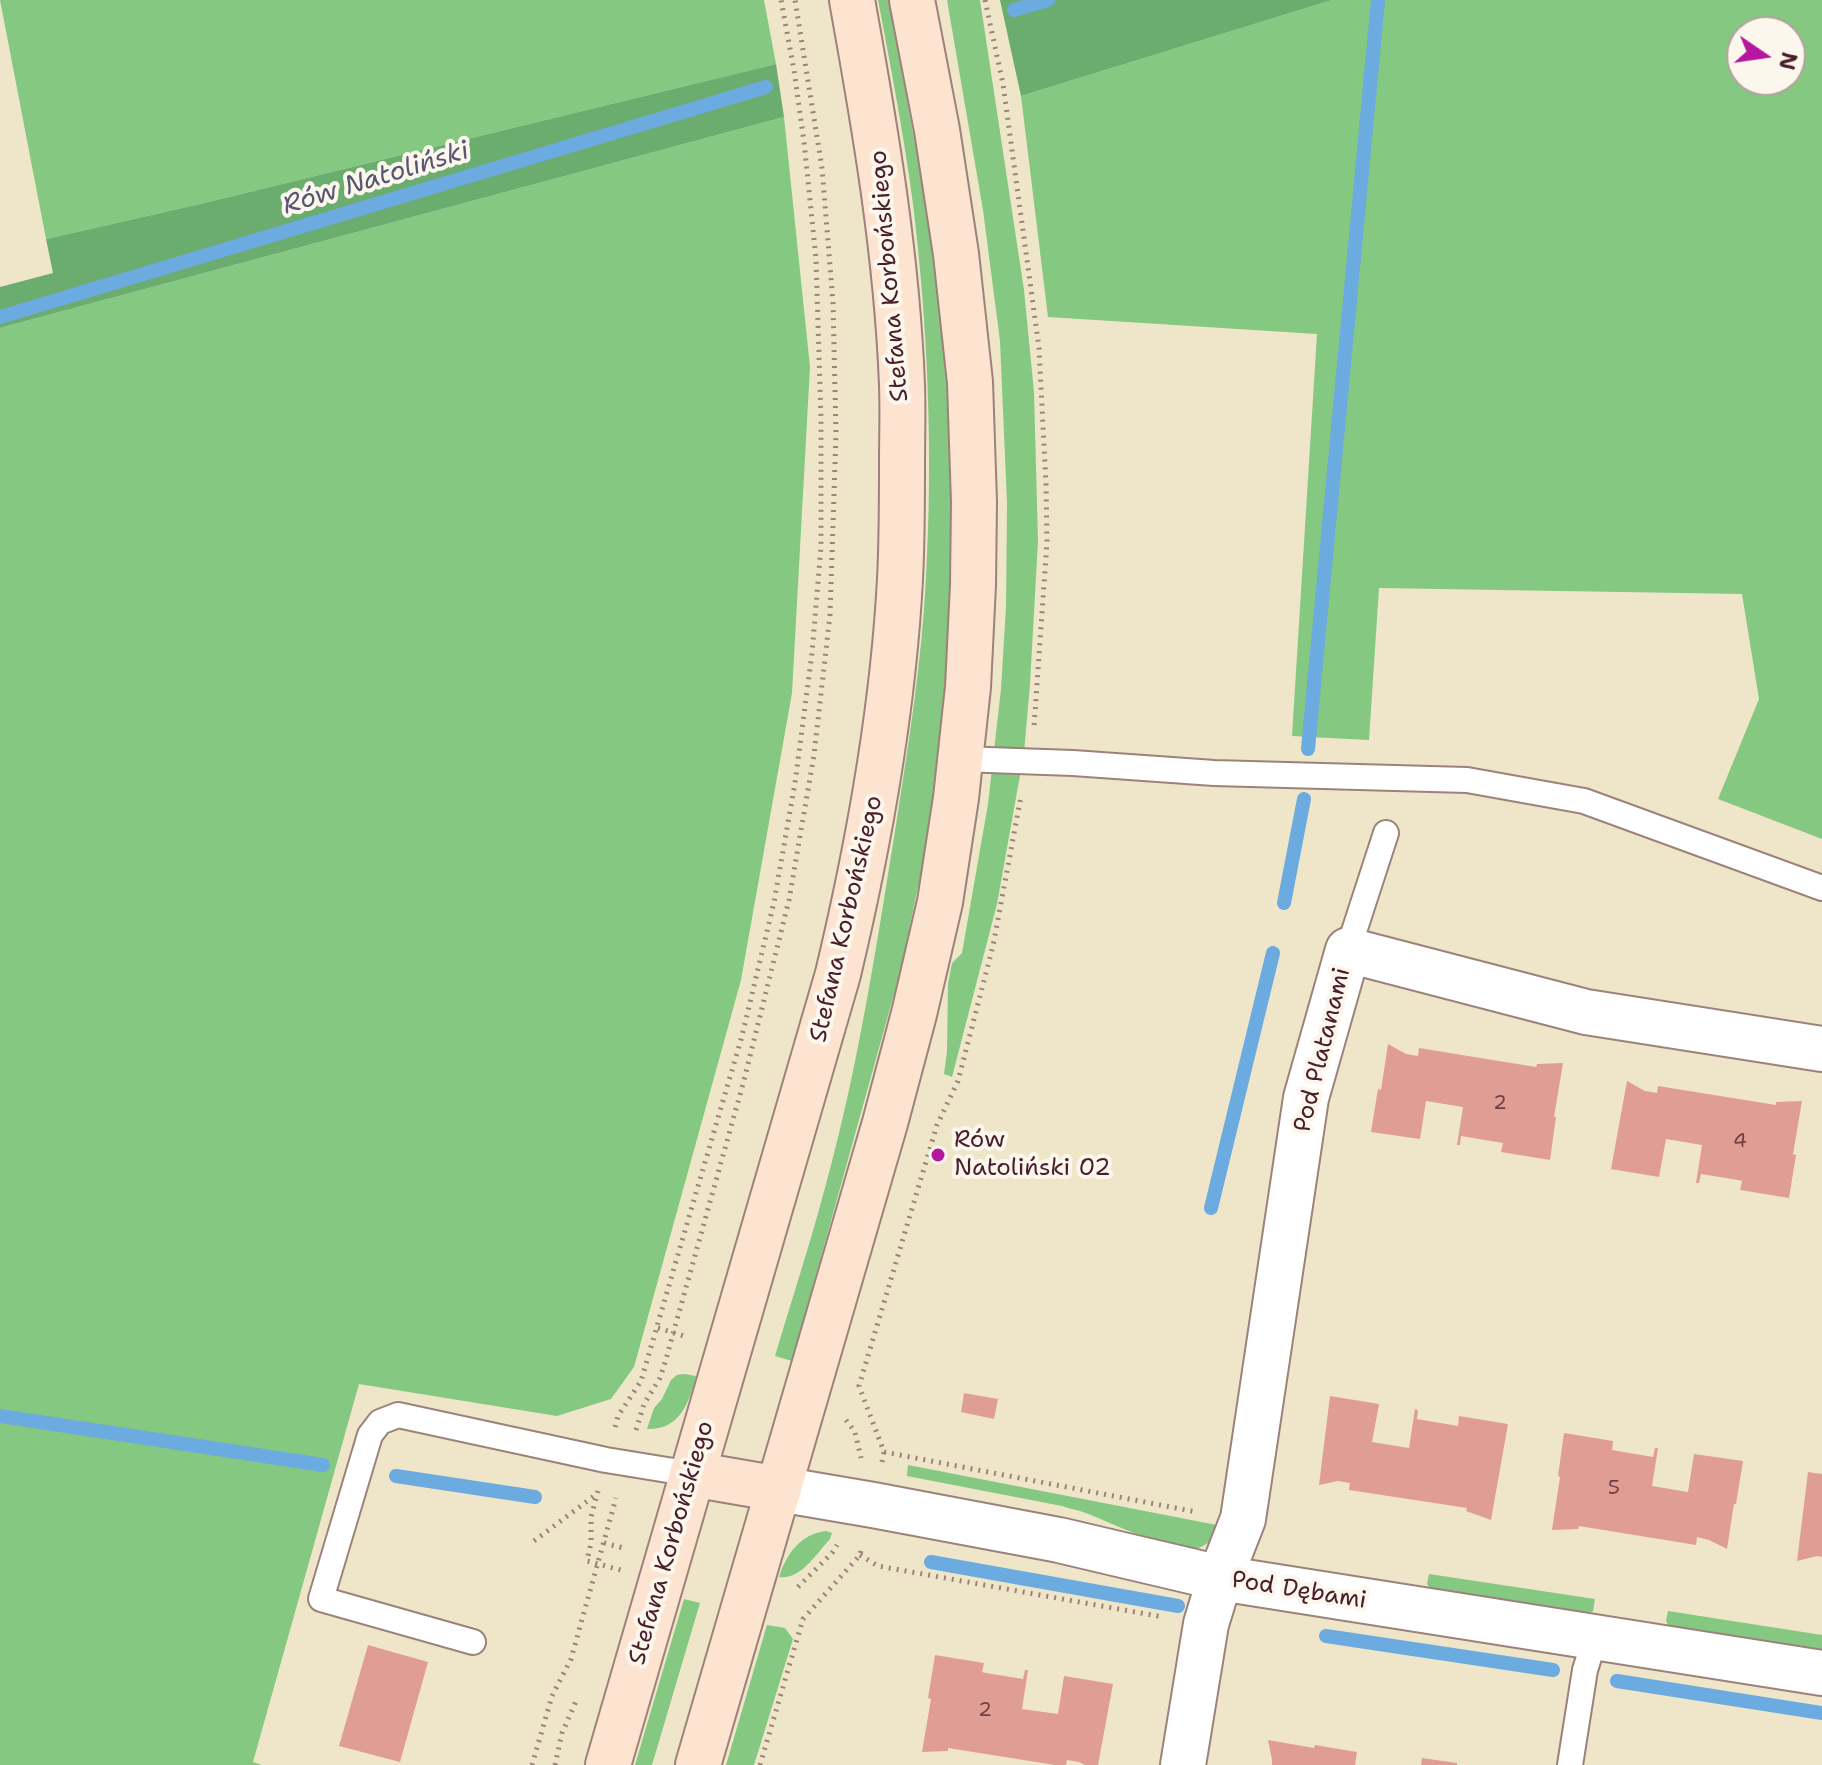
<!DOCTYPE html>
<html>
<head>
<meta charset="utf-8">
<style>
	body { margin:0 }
	#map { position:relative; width:1822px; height:1765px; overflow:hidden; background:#efe6ca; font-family:"Shantell Sans",sans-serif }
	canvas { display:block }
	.north { position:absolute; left:1726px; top:16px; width:80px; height:80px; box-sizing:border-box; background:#fbf7ec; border:2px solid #b4a19f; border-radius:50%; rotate:103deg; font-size:22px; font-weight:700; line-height:32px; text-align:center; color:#4a1f2b }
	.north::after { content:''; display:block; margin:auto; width:28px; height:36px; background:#b5179e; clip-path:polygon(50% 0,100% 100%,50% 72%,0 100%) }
</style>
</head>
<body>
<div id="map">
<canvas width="1822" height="1765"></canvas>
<div class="north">N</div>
</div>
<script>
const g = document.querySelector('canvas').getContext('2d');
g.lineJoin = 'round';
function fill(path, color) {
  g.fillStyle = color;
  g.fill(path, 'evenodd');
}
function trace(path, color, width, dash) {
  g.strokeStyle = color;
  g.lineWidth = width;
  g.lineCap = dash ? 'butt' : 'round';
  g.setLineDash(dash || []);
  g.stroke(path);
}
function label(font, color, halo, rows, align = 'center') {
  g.font = font + ' "Shantell Sans",sans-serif';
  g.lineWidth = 8;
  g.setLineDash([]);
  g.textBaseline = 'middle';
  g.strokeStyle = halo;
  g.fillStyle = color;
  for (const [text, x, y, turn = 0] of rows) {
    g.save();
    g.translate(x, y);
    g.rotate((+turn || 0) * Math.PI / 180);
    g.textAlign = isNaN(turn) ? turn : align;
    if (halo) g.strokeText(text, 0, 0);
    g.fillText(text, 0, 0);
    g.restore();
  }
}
const green = new Path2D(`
	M 0,0 L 764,0 L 776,64 L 200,204 L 46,239 Z
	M 878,0 L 889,0 L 929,221 L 940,296 L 947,376 L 952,518 L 948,635 L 941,737 L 927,843 L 901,969 L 792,1361 L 775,1356 C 792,1299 811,1241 826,1184 C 858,1068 876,949 895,831 C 908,747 922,662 926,577 C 933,453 928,327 913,204 C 904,136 891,68 878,0 Z
	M 947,0 L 980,0 L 1024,290 L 1034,392 L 1038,541 L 1030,684 L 1024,753 L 997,904 L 952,1077 L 944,1074 L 947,1051 L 948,984 L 952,963 L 962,953 L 988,804 L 1001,689 L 1006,607 L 1007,503 L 1000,341 L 983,210 Z
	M 1332,0 L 1822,0 L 1822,839 L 1718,799 L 1759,699 L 1742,594 L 1379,588 L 1369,740 L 1292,736 L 1317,334 L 1048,317 L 1021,96 ZM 1742,32 L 1790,32 L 1790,80 L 1742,80 Z
	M 784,117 L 810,367 L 792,693 L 741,980 L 634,1367 L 611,1399 L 557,1416 L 359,1384 L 253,1762 L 262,1765 L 0,1765 L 0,328 Z
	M 684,1374 L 696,1376 C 689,1403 680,1430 647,1429 L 654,1408 L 662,1399 L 671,1380 L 677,1375 Z
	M 908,1465 L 1222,1526 C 1215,1537 1207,1547 1194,1549 C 1174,1553 1109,1522 1086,1513 C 1078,1510 1070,1509 1062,1506 L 907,1476 Z
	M 826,1531 L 832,1533 L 830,1539 C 816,1554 801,1580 779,1577 C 786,1555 800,1534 826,1531 Z
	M 1429,1574 L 1595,1599 L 1593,1611 L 1585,1617 L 1434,1593 L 1427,1584 Z
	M 684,1599 L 700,1603 L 652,1765 L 635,1765 Z
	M 1668,1611 L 1822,1635 L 1822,1654 L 1672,1631 L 1666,1621 Z
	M 767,1625 L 785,1628 L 793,1639 L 754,1765 L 726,1765 Z`);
const forest = new Path2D(`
	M 1000,0 L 1332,0 L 1021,96 Z
	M 776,64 L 784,117 L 0,328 L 0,287 L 53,273 L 46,239 L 200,204 Z`);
const stream = new Path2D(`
	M 1014,10 L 1048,0
	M 0,317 L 766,87
	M 1308,749 L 1378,0
	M 1284,903 L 1304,799
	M 1211,1208 L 1273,953
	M 0,1416 L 323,1465
	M 396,1476 L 535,1497
	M 931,1562 L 1178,1606
	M 1326,1636 L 1553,1670
	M 1617,1681 L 1822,1713`);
const building = new Path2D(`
	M 1388,1044 L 1406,1054 L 1418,1056 L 1419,1048 L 1536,1067 L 1537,1064 L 1563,1063 L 1554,1117 L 1556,1117 L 1550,1160 L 1501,1152 L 1503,1143 L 1461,1136 L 1460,1145 L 1457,1145 L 1463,1107 L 1426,1101 L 1420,1139 L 1371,1132 L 1378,1089 L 1381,1090 Z
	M 1627,1081 L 1645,1091 L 1657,1093 L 1658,1086 L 1776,1105 L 1776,1102 L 1802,1101 L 1793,1154 L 1796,1155 L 1789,1198 L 1740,1190 L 1742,1181 L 1738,1180 L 1701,1174 L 1699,1183 L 1696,1183 L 1702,1145 L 1666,1139 L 1659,1177 L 1611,1169 Z
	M 964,1393 L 998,1399 L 994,1419 L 961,1412 Z
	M 1330,1396 L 1379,1404 L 1372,1442 L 1409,1448 L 1415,1409 L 1418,1410 L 1417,1419 L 1458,1426 L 1459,1416 L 1508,1424 L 1491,1520 L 1466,1511 L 1467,1508 L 1349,1490 L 1350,1483 L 1338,1481 L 1319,1485 Z
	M 1564,1433 L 1613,1441 L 1612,1450 L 1653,1457 L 1655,1448 L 1658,1448 L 1652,1486 L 1688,1492 L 1694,1454 L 1743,1461 L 1736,1504 L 1734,1504 L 1727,1549 L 1709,1540 L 1697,1537 L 1696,1545 L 1579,1526 L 1578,1529 L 1552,1530 L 1560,1477 L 1558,1476 Z
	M 1808,1472 L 1822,1474 L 1822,1557 L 1817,1556 L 1797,1561 Z
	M 368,1645 L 428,1662 L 400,1762 L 339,1746 Z
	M 935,1655 L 984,1663 L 982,1672 L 986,1673 L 1023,1679 L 1025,1670 L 1028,1670 L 1022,1709 L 1058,1714 L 1064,1676 L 1113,1684 L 1098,1765 L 1085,1765 L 1079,1762 L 1067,1760 L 1066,1765 L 1055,1765 L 948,1748 L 948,1751 L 922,1752 L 931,1699 L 928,1698 Z
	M 1268,1740 L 1314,1748 L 1315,1745 L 1357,1752 L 1355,1765 L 1272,1765 L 1272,1760 Z
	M 1422,1758 L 1457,1763 L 1457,1765 L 1421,1765 Z`);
const path = new Path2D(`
	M 985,0 L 1003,84 L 1039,348 L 1046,484 L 1047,542 L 1034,727
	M 658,1328 L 687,1337
	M 846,1420 L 855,1432 L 861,1458
	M 615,1427 L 618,1416 L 641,1381 L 742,1036 L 774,902 L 795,783 L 812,653 L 821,546 L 821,419 L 816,259 L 804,142 L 794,70 L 781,0
	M 636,1430 L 644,1404 L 660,1378 L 666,1359 L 743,1084 L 789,900 L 814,755 L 830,615 L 836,434 L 833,303 L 822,168 L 795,0
	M 884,1452 L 1197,1512
	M 882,1462 L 884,1452 L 859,1386 L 937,1125 L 958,1081 L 993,946 L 1021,796
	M 598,1491 L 591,1517 L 591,1543 L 587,1561 L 621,1570
	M 534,1541 L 598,1493
	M 604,1543 L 627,1549
	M 860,1555 L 878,1566 L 1163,1617
	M 798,1587 L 832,1553 L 837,1545
	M 532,1765 L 552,1696 L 571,1659 L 616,1498
	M 555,1765 L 562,1733 L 577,1699
	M 760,1765 L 803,1619 L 860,1555 L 862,1546`);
const lane = new Path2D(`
	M 960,759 L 1073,763 L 1214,773 L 1467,780 L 1584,801 L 1822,888
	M 1348,950 L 1386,833
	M 473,1642 L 321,1599 L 370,1435 L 380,1422 L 398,1415 L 606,1460 L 692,1474
	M 1570,1765 L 1585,1670 L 1595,1638`);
const street = new Path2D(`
	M 779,1489 L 873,1505 L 1059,1540 L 1220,1578 L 1822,1673
	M 1183,1765 L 1206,1624 L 1220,1578 L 1243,1519 L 1306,1098 L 1348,950 L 1586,1012 L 1822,1049`);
const secondary = new Path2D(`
	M 692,1474 L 779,1489
	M 608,1765 L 838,974 C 869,844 893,712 900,579 C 902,541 902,502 902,464 C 902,437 903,411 902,385 C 897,255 875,127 852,0
	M 698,1765 L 885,1123 L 914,1014 L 940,902 L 956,798 L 968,687 L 973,585 L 974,502 L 970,382 L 956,254 L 937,130 L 912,0`);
const markers = [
	[938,1155,8,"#b5179e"]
];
const numberNames = [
	["2",1500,1104],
	["4",1740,1142],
	["5",1614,1489],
	["2",985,1711]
];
const streetNames = [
	["Stefana Korbońskiego",890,276,-95],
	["Stefana Korbońskiego",847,919,-77],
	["Pod Platanami",1323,1050,-76],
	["Stefana Korbońskiego",672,1543,-74],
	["Pod Dębami",1299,1591,9]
];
const poiNames = [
	["Rów",954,1141],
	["Natoliński 02",954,1169]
];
const waterNames = [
	["Rów Natoliński",376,179,-17]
];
fill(green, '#84c881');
fill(forest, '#6bac6f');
trace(stream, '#6babdf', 14);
fill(building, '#e09d94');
trace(lane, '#9c827a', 28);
trace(street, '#9c827a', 48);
trace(secondary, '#9c827a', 48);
trace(path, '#9c827a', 5, [2, 6]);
trace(lane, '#fff', 24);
trace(street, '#fff', 44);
trace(secondary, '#fde4d1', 44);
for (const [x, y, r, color] of markers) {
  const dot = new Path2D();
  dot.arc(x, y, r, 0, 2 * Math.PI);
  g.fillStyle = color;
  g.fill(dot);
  trace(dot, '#fbf7ec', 3);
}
label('20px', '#703e45', null, numberNames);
label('24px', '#4a1f2b', '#fbf7ec', streetNames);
label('24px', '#4a1f2b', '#fbf7ec', poiNames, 'left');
label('italic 26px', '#575773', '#fbf7ec', waterNames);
</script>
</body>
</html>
